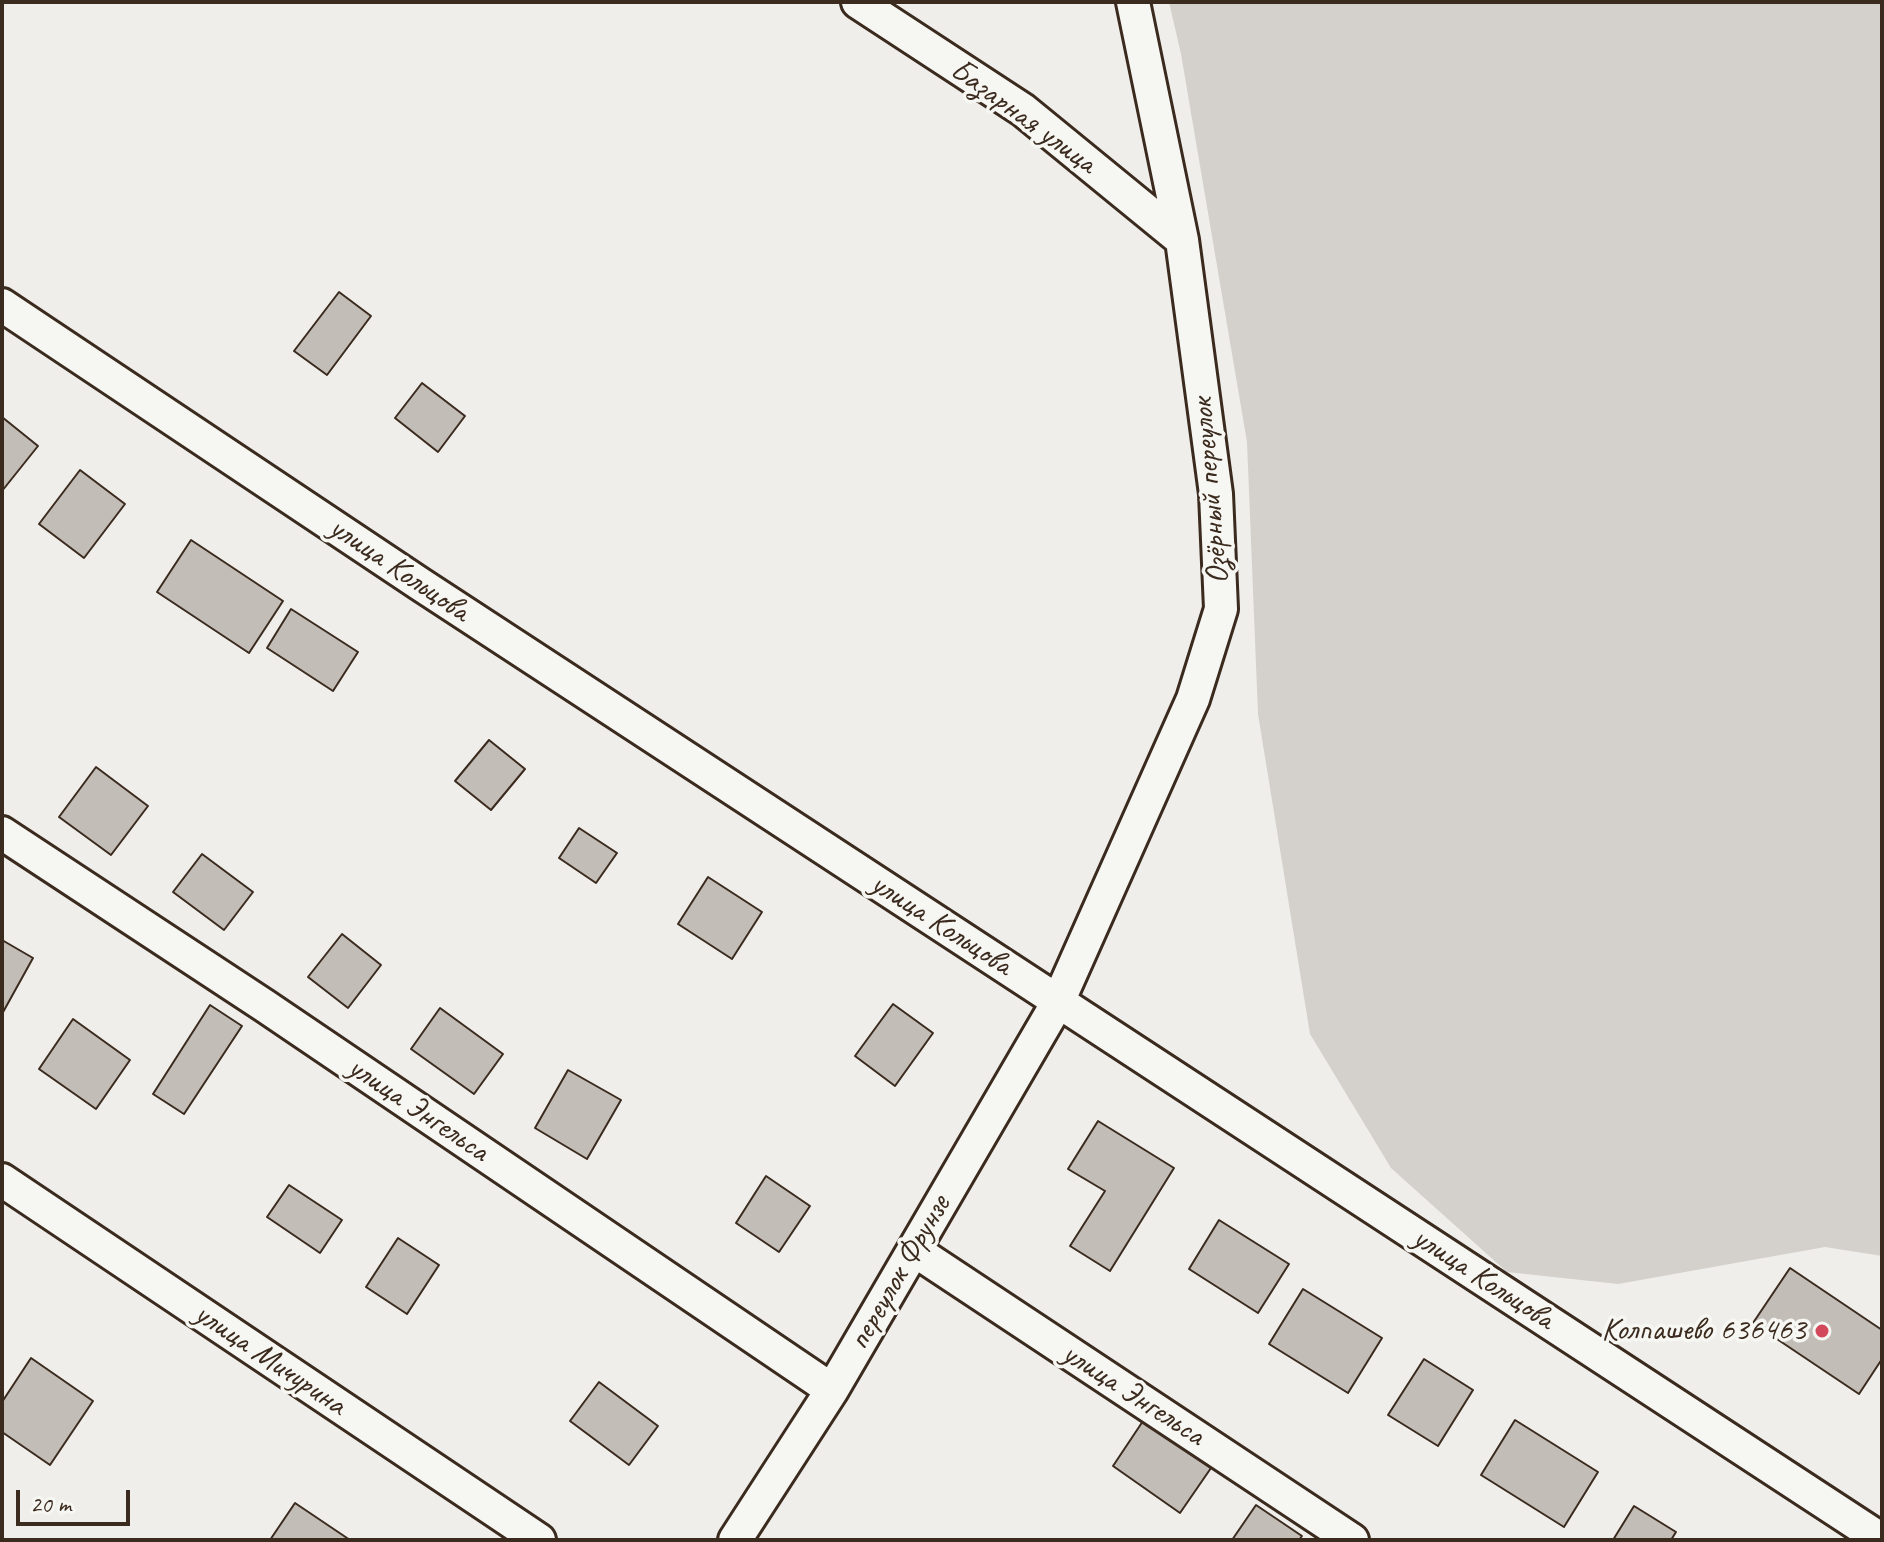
<!DOCTYPE html>
<html>
<head>
<meta charset="utf-8">
<style>
	body { margin:0 }
	#map { position:relative; width:1884px; height:1542px; overflow:hidden; background:#efeeea; font-family:Caveat,sans-serif }
	canvas { display:block }
	.frame { position:absolute; inset:0; border:4px solid #3b2a1e; pointer-events:none }
	.scale { position:absolute; left:16px; top:1490px; width:114px; height:36px; box-sizing:border-box; border:4px solid #3b2a1e; border-top:0; padding-left:10px; font-size:24px; line-height:28px; white-space:nowrap; color:#3b2a1e; -webkit-text-stroke:6px #f6f6f2; paint-order:stroke }
</style>
</head>
<body>
<div id="map">
<canvas width="1884" height="1542"></canvas>
<div class="frame"></div>
<div class="scale">20 m</div>
</div>
<script>
const g = document.querySelector('canvas').getContext('2d');
g.lineJoin = 'round';
function fill(path, color) {
  g.fillStyle = color;
  g.fill(path, 'evenodd');
}
function trace(path, color, width, dash) {
  g.strokeStyle = color;
  g.lineWidth = width;
  g.lineCap = dash ? 'butt' : 'round';
  g.setLineDash(dash || []);
  g.stroke(path);
}
function label(font, color, halo, rows, align = 'center') {
  g.font = font + ' Caveat,sans-serif';
  g.lineWidth = 7;
  g.setLineDash([]);
  g.textBaseline = 'middle';
  g.strokeStyle = halo;
  g.fillStyle = color;
  for (const [text, x, y, turn = 0] of rows) {
    g.save();
    g.translate(x, y);
    g.rotate((+turn || 0) * Math.PI / 180);
    g.textAlign = isNaN(turn) ? turn : align;
    if (halo) g.strokeText(text, 0, 0);
    g.fillText(text, 0, 0);
    g.restore();
  }
}
const green = new Path2D(`
	M 1169,2 L 1882,2 L 1882,1256 L 1825,1247 L 1618,1284 L 1507,1272 L 1391,1168 L 1310,1034 L 1258,714 L 1247,442 L 1181,54 Z`);
const building = new Path2D(`
	M 339,292 L 371,316 L 327,375 L 294,351 Z
	M 422,383 L 465,416 L 438,452 L 395,418 Z
	M 2,417 L 38,446 L 2,491 Z
	M 80,470 L 125,504 L 84,558 L 39,524 Z
	M 191,540 L 283,601 L 249,653 L 157,592 Z
	M 291,609 L 358,652 L 333,691 L 267,648 Z
	M 489,740 L 525,769 L 491,810 L 455,781 Z
	M 96,767 L 148,806 L 111,855 L 59,817 Z
	M 579,828 L 617,853 L 596,883 L 559,858 Z
	M 202,854 L 253,892 L 224,930 L 173,892 Z
	M 708,877 L 762,912 L 732,959 L 678,924 Z
	M 342,934 L 381,965 L 348,1008 L 308,977 Z
	M 2,940 L 33,958 L 2,1014 Z
	M 893,1004 L 933,1033 L 895,1086 L 855,1056 Z
	M 210,1005 L 242,1026 L 184,1114 L 153,1094 Z
	M 440,1008 L 503,1054 L 474,1094 L 411,1049 Z
	M 73,1019 L 130,1060 L 96,1109 L 39,1069 Z
	M 568,1070 L 621,1100 L 587,1159 L 535,1128 Z
	M 1098,1121 L 1174,1168 L 1110,1271 L 1070,1246 L 1105,1191 L 1068,1169 Z
	M 766,1176 L 810,1206 L 779,1252 L 736,1223 Z
	M 289,1185 L 342,1220 L 320,1253 L 267,1217 Z
	M 1219,1220 L 1289,1264 L 1258,1313 L 1189,1269 Z
	M 398,1238 L 439,1265 L 407,1314 L 366,1287 Z
	M 1790,1268 L 1882,1330 L 1882,1359 L 1859,1394 L 1753,1323 Z
	M 1303,1289 L 1382,1338 L 1348,1393 L 1269,1344 Z
	M 31,1358 L 93,1401 L 50,1465 L 2,1432 L 2,1402 Z
	M 1424,1359 L 1473,1390 L 1438,1446 L 1388,1415 Z
	M 599,1382 L 658,1426 L 629,1465 L 570,1421 Z
	M 1515,1420 L 1598,1472 L 1564,1527 L 1481,1475 Z
	M 1143,1421 L 1211,1468 L 1180,1513 L 1113,1466 Z
	M 295,1503 L 350,1540 L 270,1540 Z
	M 1256,1505 L 1302,1536 L 1299,1540 L 1232,1540 Z
	M 1634,1506 L 1676,1532 L 1671,1540 L 1613,1540 Z`);
const minor = new Path2D(`
	M 858,2 L 1023,110 L 1182,240
	M 2,305 L 420,584 L 1882,1540
	M 2,833 L 265,1006 L 832,1390
	M 2,1180 L 539,1540
	M 914,1250 L 1352,1540
	M 735,1540 L 832,1390 L 1058,1002 L 1193,699 L 1221,609 L 1216,494 L 1182,240 L 1133,2`);
const markers = [
	[1822,1331,8,"#d1495b"]
];
const streetNames = [
	["Базарная улица",1023,117,36],
	["Озёрный переулок",1211,491,-95],
	["улица Кольцова",399,570,34],
	["улица Кольцова",941,925,33],
	["улица Энгельса",418,1110,34],
	["переулок Фрунзе",900,1273,-60],
	["улица Кольцова",1483,1279,33],
	["улица Мичурина",270,1360,34],
	["улица Энгельса",1133,1395,33]
];
const poiNames = [
	["Колпашево 636463",1806,1331]
];
fill(green, '#d4d1cc');
fill(building, '#c2bdb7');
trace(building, '#3b2a1e', 2);
trace(minor, '#3b2a1e', 38);
trace(minor, '#f6f6f2', 32);
for (const [x, y, r, color] of markers) {
  const dot = new Path2D();
  dot.arc(x, y, r, 0, 2 * Math.PI);
  g.fillStyle = color;
  g.fill(dot);
  trace(dot, '#f6f6f2', 3);
}
label('32px', '#3b2a1e', '#f6f6f2', streetNames);
label('32px', '#3b2a1e', '#f6f6f2', poiNames, 'right');
</script>
</body>
</html>
